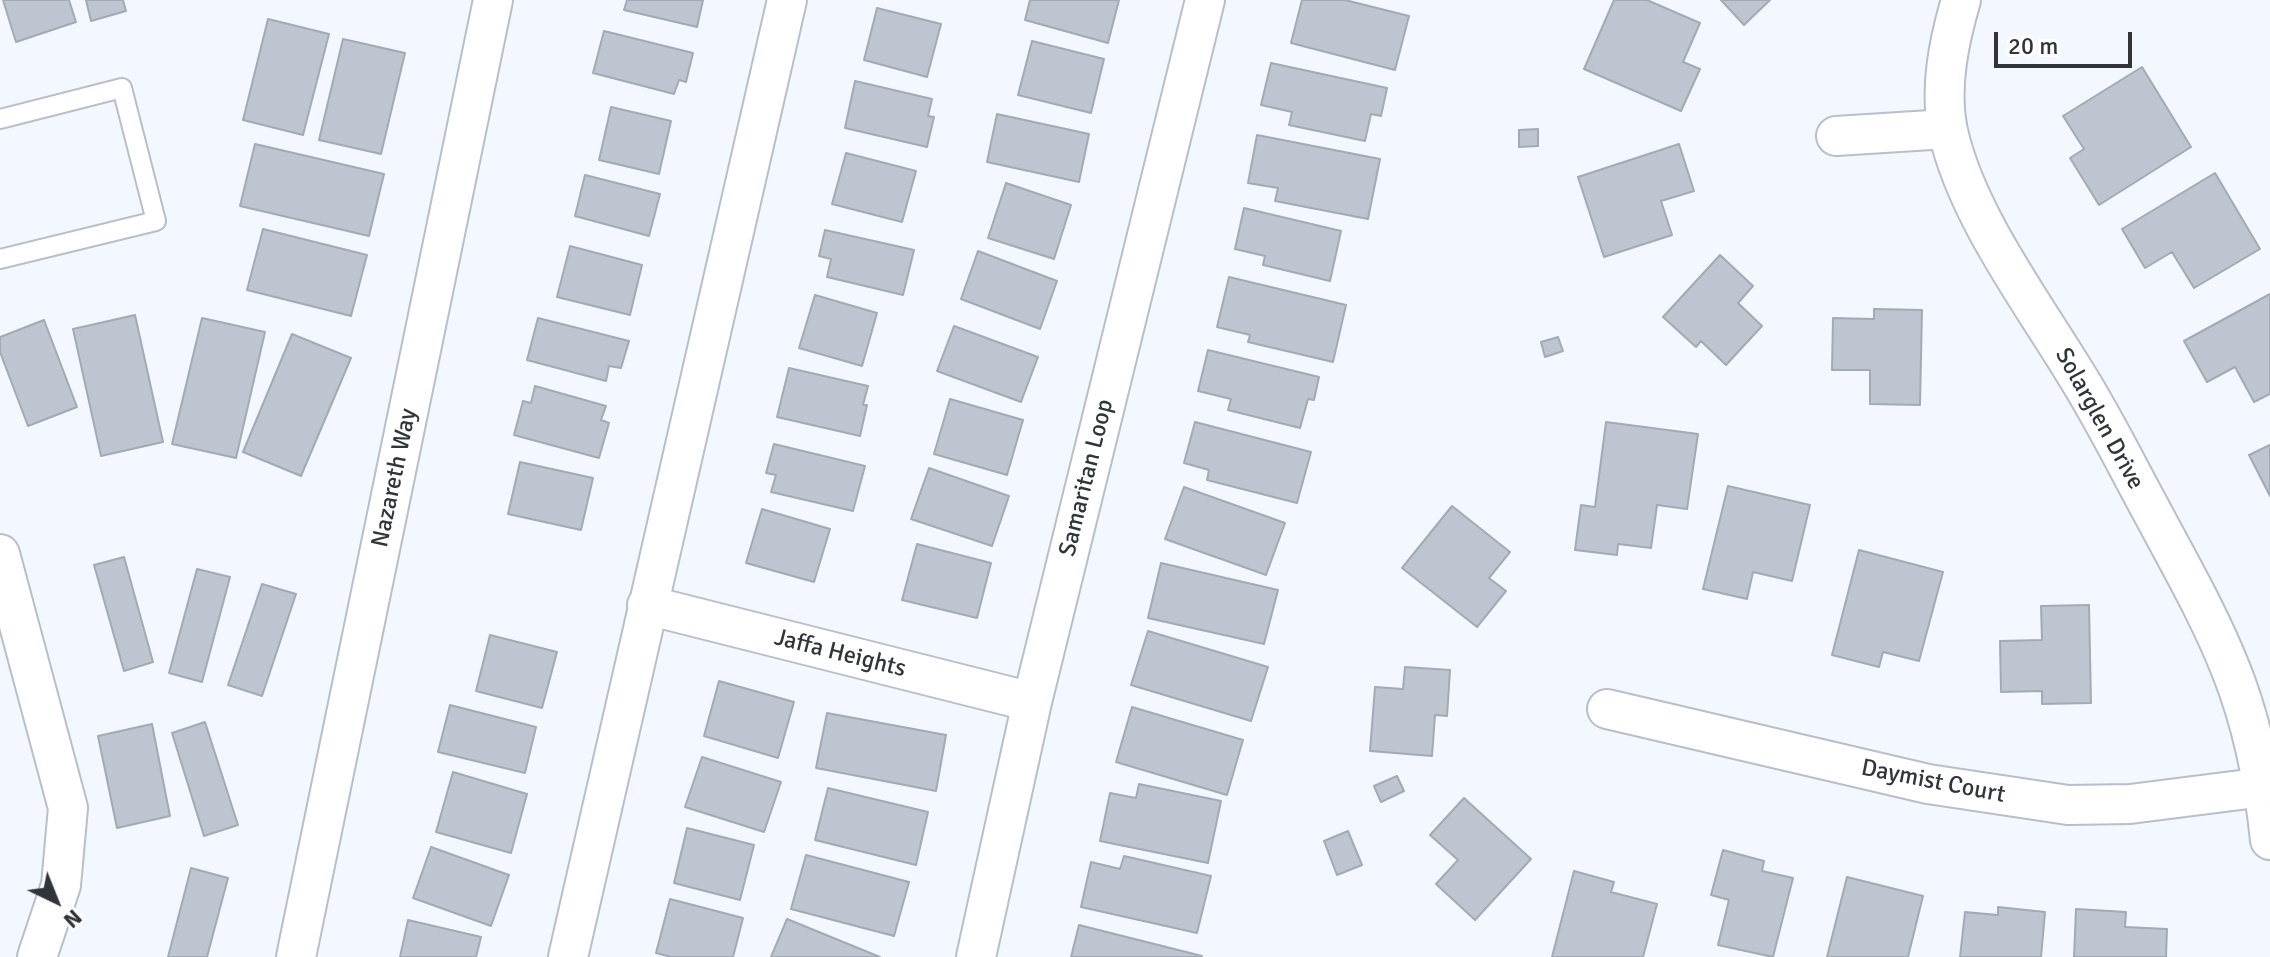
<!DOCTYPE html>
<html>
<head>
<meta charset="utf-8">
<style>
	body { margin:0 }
	#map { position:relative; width:2270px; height:957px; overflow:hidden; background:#f3f7ff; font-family:Signika,sans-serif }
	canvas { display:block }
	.north { position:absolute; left:16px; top:861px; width:80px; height:80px; -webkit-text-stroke:6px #fff; paint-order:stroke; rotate:137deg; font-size:22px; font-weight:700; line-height:32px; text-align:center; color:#313439 }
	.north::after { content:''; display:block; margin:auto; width:28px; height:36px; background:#313439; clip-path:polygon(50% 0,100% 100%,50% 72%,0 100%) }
	.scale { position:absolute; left:1994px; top:32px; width:138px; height:36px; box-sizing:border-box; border:4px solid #313439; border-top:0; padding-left:10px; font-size:24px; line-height:28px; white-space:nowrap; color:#313439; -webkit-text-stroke:6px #fff; paint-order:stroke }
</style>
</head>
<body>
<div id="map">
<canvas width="2270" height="957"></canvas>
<div class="north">N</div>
<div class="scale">20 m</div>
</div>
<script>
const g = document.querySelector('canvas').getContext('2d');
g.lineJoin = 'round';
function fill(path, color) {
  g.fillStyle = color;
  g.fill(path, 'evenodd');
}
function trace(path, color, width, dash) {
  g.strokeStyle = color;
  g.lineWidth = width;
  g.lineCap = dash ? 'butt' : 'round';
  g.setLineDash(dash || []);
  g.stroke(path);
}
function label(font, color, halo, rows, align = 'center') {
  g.font = font + ' Signika,sans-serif';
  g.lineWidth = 8;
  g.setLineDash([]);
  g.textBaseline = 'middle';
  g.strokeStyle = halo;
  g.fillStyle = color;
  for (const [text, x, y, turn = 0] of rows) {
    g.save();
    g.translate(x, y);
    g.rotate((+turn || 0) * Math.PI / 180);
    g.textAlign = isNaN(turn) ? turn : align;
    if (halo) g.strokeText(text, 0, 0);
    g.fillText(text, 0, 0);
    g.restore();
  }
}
const building = new Path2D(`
	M 3,0 L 69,0 L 76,22 L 16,42 Z
	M 86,0 L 123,0 L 126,11 L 91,21 Z
	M 627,0 L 703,0 L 697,27 L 624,10 Z
	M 1030,0 L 1119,0 L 1108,43 L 1025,20 Z
	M 1302,0 L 1345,0 L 1409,16 L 1395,70 L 1291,43 Z
	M 1614,0 L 1647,0 L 1700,23 L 1683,62 L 1700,69 L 1681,111 L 1584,69 Z
	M 1721,0 L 1770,0 L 1744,25 Z
	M 877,8 L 941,24 L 927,77 L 864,60 Z
	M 268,19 L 329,34 L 303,135 L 243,120 Z
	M 604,31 L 693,53 L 686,82 L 679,80 L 674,94 L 593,73 Z
	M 343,39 L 405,53 L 381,154 L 319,140 Z
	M 1032,41 L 1104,59 L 1091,113 L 1018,95 Z
	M 1271,63 L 1387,88 L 1381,116 L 1371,114 L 1365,141 L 1289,125 L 1292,112 L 1261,105 Z
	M 2142,67 L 2191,147 L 2099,205 L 2070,158 L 2084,149 L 2063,116 Z
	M 855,81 L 932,99 L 928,116 L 934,117 L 927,147 L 845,128 Z
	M 611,107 L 671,121 L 659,174 L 599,160 Z
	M 997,114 L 1089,134 L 1079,182 L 987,162 Z
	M 1538,129 L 1538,146 L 1519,147 L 1519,130 Z
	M 1257,135 L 1380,159 L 1368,219 L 1275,201 L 1278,188 L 1248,183 Z
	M 255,144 L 384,174 L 369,236 L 240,206 Z
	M 1679,144 L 1694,191 L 1661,201 L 1672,235 L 1604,257 L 1578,177 Z
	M 846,153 L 916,171 L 902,222 L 832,204 Z
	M 2215,173 L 2260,249 L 2194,288 L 2172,252 L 2145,268 L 2122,229 Z
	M 585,175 L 660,194 L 649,236 L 575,216 Z
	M 1006,183 L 1071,205 L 1054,259 L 988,238 Z
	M 1244,208 L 1341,231 L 1330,281 L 1263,265 L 1265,256 L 1235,249 Z
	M 263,229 L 367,255 L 351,316 L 247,290 Z
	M 825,230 L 914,250 L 903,295 L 827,277 L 831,259 L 819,256 Z
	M 570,246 L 642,265 L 630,315 L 557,297 Z
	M 978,251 L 1057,281 L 1040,329 L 961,299 Z
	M 1720,255 L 1753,286 L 1738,303 L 1762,326 L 1726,365 L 1701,341 L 1696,347 L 1663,317 Z
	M 1229,277 L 1346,305 L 1333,362 L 1248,342 L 1250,335 L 1217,327 Z
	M 2270,294 L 2270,394 L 2254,402 L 2235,367 L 2207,382 L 2184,341 Z
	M 815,295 L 877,313 L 862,366 L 799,348 Z
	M 1874,309 L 1922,310 L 1920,405 L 1870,404 L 1870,370 L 1832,370 L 1833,318 L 1874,319 Z
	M 135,315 L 163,442 L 101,456 L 73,329 Z
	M 202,318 L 265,332 L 236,458 L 172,444 Z
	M 538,318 L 629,341 L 621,368 L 609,366 L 606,381 L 527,360 Z
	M 44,320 L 77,407 L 28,426 L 0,352 L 0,337 Z
	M 954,326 L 1038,357 L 1021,402 L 937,371 Z
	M 292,334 L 351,358 L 301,476 L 243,452 Z
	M 1558,337 L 1563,351 L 1545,357 L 1541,342 Z
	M 1208,350 L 1319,377 L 1314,400 L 1308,399 L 1300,428 L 1228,410 L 1231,399 L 1198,391 Z
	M 789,368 L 868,386 L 863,405 L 867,405 L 860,436 L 777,417 Z
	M 535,386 L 606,406 L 601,420 L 609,423 L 599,458 L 514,435 L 523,401 L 531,403 Z
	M 950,399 L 1023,420 L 1007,475 L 934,454 Z
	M 1195,422 L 1311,452 L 1297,503 L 1207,480 L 1209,470 L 1184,463 Z
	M 1606,422 L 1698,434 L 1687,509 L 1657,505 L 1651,548 L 1618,544 L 1617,555 L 1575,550 L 1581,505 L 1595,507 Z
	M 774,444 L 865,466 L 853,511 L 771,492 L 776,475 L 766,473 Z
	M 2270,445 L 2270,496 L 2249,455 Z
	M 520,462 L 593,478 L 581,530 L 508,514 Z
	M 929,468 L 1009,496 L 992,546 L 911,519 Z
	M 1728,486 L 1810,505 L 1792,581 L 1753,572 L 1747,599 L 1703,589 Z
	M 1184,487 L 1285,523 L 1266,575 L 1165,539 Z
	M 1452,506 L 1510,552 L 1489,578 L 1506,591 L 1477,627 L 1402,568 Z
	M 762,509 L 830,529 L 814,582 L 746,563 Z
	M 917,544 L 991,563 L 977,618 L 902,600 Z
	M 1859,550 L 1943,572 L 1919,661 L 1883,652 L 1879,667 L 1832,655 Z
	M 124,557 L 153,662 L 124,671 L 94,565 Z
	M 1161,563 L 1278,590 L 1264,644 L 1148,618 Z
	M 197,569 L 230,577 L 202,682 L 169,673 Z
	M 262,584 L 296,594 L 262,696 L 228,685 Z
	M 2089,605 L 2091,703 L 2042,704 L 2042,691 L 2001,692 L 2000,641 L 2042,640 L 2041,606 Z
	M 1148,631 L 1268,667 L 1251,721 L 1131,685 Z
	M 490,635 L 557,652 L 542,708 L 476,691 Z
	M 1405,667 L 1450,670 L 1447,716 L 1435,715 L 1432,756 L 1370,751 L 1375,687 L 1403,689 Z
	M 719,681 L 794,702 L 778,758 L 704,736 Z
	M 450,705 L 536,727 L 525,773 L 438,752 Z
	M 1132,707 L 1243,740 L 1227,795 L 1116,762 Z
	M 827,713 L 946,735 L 936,791 L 816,768 Z
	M 205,722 L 238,825 L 204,836 L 172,733 Z
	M 152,724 L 170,816 L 117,828 L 98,736 Z
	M 702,757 L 781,782 L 764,832 L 685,807 Z
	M 453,772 L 527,794 L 511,853 L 436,832 Z
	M 1397,776 L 1404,791 L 1381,802 L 1374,786 Z
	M 1139,784 L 1221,801 L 1208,863 L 1100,841 L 1110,793 L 1136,798 Z
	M 828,788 L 928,812 L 916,865 L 815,840 Z
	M 1464,798 L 1531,859 L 1475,920 L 1436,884 L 1458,860 L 1430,835 Z
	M 687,828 L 754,845 L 740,900 L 674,883 Z
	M 1348,831 L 1362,865 L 1337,875 L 1324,841 Z
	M 431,847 L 509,875 L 491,926 L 413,898 Z
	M 1723,850 L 1764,861 L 1762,871 L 1793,878 L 1773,957 L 1718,945 L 1729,900 L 1711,895 Z
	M 806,855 L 909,882 L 894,936 L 791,909 Z
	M 1124,856 L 1211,876 L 1197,933 L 1081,907 L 1091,862 L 1120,869 Z
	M 191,868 L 228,878 L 207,957 L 168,957 Z
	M 1574,871 L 1614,882 L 1611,892 L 1657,904 L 1643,957 L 1552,957 Z
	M 1847,877 L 1923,896 L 1908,957 L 1827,957 Z
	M 670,899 L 743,918 L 733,957 L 671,957 L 656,953 Z
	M 1998,907 L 2045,912 L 2041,957 L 1960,957 L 1965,912 L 1998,915 Z
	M 2076,909 L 2126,912 L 2125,927 L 2167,929 L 2166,957 L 2074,957 Z
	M 787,919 L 880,957 L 771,957 Z
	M 408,920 L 481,937 L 476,957 L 400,957 Z
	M 1079,925 L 1202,956 L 1201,957 L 1071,957 Z`);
const lane = new Path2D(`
	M 0,119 L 122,88 L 156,221 L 0,259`);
const street = new Path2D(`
	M 1961,0 C 1949,41 1939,88 1948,131 C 1966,213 2030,299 2074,371 C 2102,415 2125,462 2150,508 C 2178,561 2209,614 2231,670 C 2253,725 2264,782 2270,840
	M 1836,136 L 1947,129
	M 0,554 L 68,808 L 61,885 L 37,957
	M 647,605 L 1032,702
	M 1607,709 L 1928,784 L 2068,805 L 2130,804 L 2264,787
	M 296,957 L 493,0
	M 568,957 L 787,0
	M 976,957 L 1032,702 L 1205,0`);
const streetNames = [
	["Solarglen Drive",2099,419,61],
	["Nazareth Way",395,478,-78],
	["Samaritan Loop",1087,478,-76],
	["Jaffa Heights",840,654,14],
	["Daymist Court",1933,782,11]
];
fill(building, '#bec4d0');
trace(building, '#a3a9b5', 2);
trace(lane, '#b8bfcb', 22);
trace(street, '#b8bfcb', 42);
trace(lane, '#fff', 18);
trace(street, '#fff', 38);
label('24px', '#313439', '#fff', streetNames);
</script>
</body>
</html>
